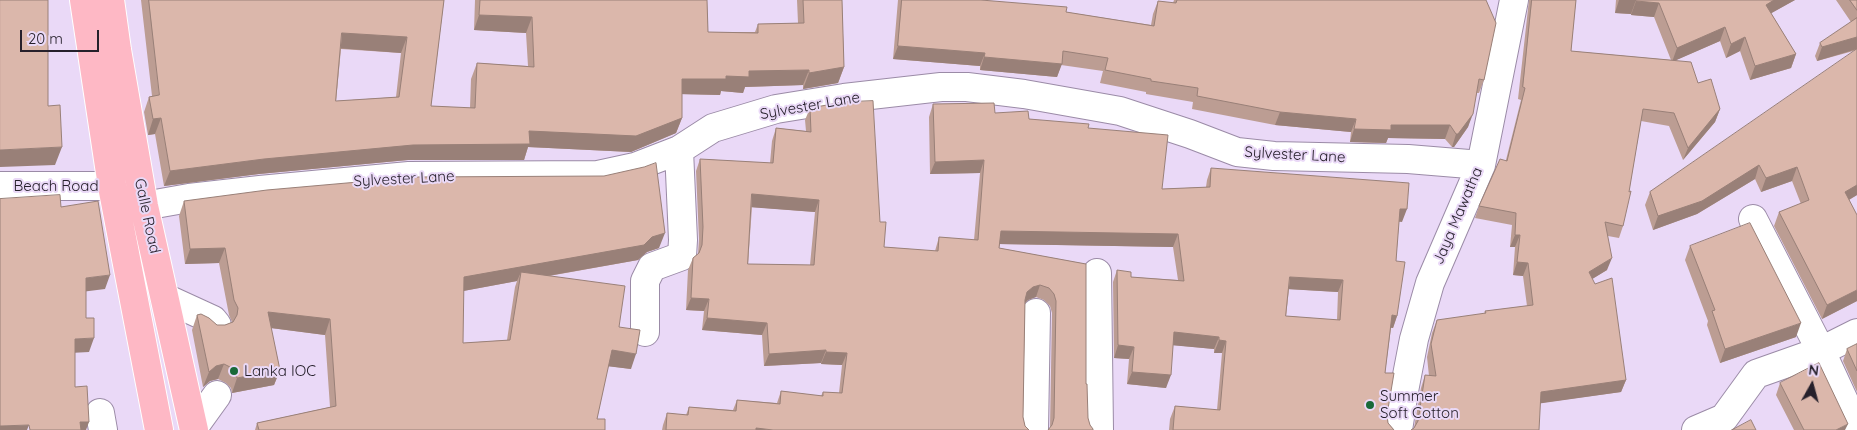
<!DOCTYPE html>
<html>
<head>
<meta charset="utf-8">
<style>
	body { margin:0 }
	#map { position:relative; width:1857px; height:430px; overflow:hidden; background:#ead9f7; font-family:Quicksand,sans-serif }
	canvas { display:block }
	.north { position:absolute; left:1787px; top:360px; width:50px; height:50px; -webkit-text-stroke:4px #ead9f7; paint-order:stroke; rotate:7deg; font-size:14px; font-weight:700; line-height:20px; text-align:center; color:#26202b }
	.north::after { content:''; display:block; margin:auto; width:18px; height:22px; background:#26202b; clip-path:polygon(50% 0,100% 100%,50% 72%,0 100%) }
	.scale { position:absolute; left:20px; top:30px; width:79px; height:22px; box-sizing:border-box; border:2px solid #26202b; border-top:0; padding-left:6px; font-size:15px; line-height:18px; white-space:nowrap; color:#26202b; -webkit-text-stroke:4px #ead9f7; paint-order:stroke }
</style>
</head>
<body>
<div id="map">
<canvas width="1857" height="430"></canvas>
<div class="north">N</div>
<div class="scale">20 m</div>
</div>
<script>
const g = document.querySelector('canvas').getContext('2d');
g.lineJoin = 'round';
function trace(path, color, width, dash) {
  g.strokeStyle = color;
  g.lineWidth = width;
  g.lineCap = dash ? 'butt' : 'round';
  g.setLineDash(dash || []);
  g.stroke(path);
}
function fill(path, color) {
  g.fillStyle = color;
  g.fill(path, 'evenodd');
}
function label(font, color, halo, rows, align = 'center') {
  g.font = font + ' Quicksand,sans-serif';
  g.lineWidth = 4;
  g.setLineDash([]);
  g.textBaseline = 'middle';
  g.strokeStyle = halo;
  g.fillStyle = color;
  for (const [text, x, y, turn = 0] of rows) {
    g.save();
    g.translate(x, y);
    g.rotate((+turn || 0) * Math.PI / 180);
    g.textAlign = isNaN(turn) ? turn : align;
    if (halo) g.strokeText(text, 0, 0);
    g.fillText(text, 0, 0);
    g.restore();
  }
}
const minor = new Path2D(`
	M 0,186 L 112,186
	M 144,206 L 189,198 L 260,190 L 409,176 L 598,175 L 635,167 L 679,150 L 713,128 L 776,109 L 844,98 L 941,87 L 967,87 L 1024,94 L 1120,111 L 1190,134 L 1237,152 L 1274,156 L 1408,159 L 1481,165
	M 1753,219 L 1821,351 L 1857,429
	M 1097,273 L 1099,430
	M 165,298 L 213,320 L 217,325
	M 645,332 L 645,281 L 652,267 L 682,256 L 683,240 L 679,150
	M 100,413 L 103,430
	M 194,427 L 217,395
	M 1034,430 L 1036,313
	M 1398,430 L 1404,391 L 1414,339 L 1430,283 L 1481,165 L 1514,0
	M 1696,430 L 1724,418 L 1756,374 L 1821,351 L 1857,333`);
const highway = new Path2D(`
	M 84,0 L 112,186 L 159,430
	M 110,0 L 117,50 L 144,206 L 194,430`);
const wall = new Path2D(`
	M 141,0 L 444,0 L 431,106 L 470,108 L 471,79 L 477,63 L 528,66 L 526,33 L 474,30 L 475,0 L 707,0 L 708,32 L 755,32 L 758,24 L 798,23 L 797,0 L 842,0 L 844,67 L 838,83 L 803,89 L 803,85 L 745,87 L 743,93 L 721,91 L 720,95 L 682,94 L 682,118 L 676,133 L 631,152 L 528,147 L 524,160 L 408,160 L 259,174 L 164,186 L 155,134 L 148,135 L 144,112 L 149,97 L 152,96 ZM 341,49 L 401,53 L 396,97 L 336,101 Z
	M 898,0 L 981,0 L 1066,12 L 1151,25 L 1153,14 L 1158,1 L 1173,3 L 1174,0 L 1486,0 L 1484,80 L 1479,93 L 1477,93 L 1468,127 L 1454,147 L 1452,147 L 1445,139 L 1388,138 L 1386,143 L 1350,142 L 1351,132 L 1275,125 L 1192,109 L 1193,102 L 1146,94 L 1146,92 L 1100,83 L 1103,71 L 1061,65 L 1057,77 L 980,70 L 980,66 L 893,59 Z
	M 1529,0 L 1576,0 L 1571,51 L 1671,60 L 1654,17 L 1631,15 L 1631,14 L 1615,13 L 1616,0 L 1795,0 L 1771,13 L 1796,54 L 1791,68 L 1750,80 L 1740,51 L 1726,58 L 1720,41 L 1676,60 L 1698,83 L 1720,109 L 1715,122 L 1683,160 L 1669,126 L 1641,121 L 1623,226 L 1619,238 L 1608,236 L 1607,270 L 1592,279 L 1626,380 L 1621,392 L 1540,403 L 1414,428 L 1421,388 L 1425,375 L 1429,376 L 1427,357 L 1432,333 L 1437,320 L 1484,314 L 1485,311 L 1527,306 L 1523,276 L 1513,275 L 1515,247 L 1510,247 L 1512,225 L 1475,218 L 1479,206 L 1506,160 L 1521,100 L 1518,99 Z
	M 1836,0 L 1857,0 L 1857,195 L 1849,200 L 1857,301 L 1822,319 L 1774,226 L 1779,212 L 1801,204 L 1792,181 L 1761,192 L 1755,179 L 1697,214 L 1653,230 L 1645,205 L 1650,192 L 1857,50 L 1817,61 L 1815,56 L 1820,43 L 1851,22 Z
	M 933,104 L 995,113 L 1029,119 L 1088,128 L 1162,189 L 1206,187 L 1207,180 L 1211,168 L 1402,222 L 1399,222 L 1396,261 L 1397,316 L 1393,328 L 1391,328 L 1385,373 L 1388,423 L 1394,430 L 1169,430 L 1170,419 L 1175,406 L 1217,410 L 1222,353 L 1214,353 L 1214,349 L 1173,345 L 1166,388 L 1127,384 L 1129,359 L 1114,358 L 1113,282 L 1117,270 L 1131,277 L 1178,280 L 1173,247 L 1000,244 L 999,248 L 1086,264 L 1086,384 L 1050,428 L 1052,313 L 1050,306 L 1044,300 L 1036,297 L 1028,300 L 1025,303 L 1023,417 L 1025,426 L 1029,430 L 662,430 L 663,425 L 667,413 L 686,415 L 689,407 L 733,410 L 737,400 L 777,403 L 781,391 L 821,396 L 823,392 L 839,393 L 842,365 L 821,364 L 821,363 L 764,366 L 762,335 L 702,330 L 704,311 L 686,310 L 688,270 L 693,258 L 698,254 L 699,239 L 696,171 L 700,159 L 770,163 L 772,141 L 776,128 L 806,131 L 805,120 L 810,108 L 880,222 L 884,247 L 935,251 L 939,237 L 974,240 L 980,173 L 930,174 L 929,117 ZM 752,207 L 815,212 L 810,265 L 748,264 ZM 1289,289 L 1338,292 L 1337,320 L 1286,316 Z
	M 184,201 L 659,248 L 647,252 L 638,260 L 549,276 L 619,327 L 631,369 L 608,366 L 597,419 L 605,430 L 255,430 L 257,423 L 330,407 L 325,335 L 271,328 L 280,370 L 274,385 L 232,393 L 231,388 L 226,383 L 218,379 L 210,381 L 203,387 L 192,330 L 197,315 L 217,325 L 225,325 L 232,322 L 229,315 L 219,263 L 185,264 L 179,216 ZM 517,281 L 515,287 L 507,340 L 463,343 L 463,291 Z
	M 1690,246 L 1796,337 L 1720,363 L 1707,325 L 1708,321 L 1685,260 Z
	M 1857,344 L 1857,392 L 1843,361 L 1847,349 Z
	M 1780,383 L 1845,430 L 1794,430 L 1776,395 Z`);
const shadedWall = new Path2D(`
	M 1619,0 L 1636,0 L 1631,14 L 1615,13 Z
	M 1774,0 L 1795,0 L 1761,19 L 1766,5 Z
	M 1636,1 L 1659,3 L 1654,17 L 1631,15 Z
	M 479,15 L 532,17 L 526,33 L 474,30 Z
	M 1725,27 L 1720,41 L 1672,62 L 1677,48 Z
	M 342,33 L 407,37 L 401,53 L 336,48 Z
	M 1745,37 L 1740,51 L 1726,58 L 1731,44 Z
	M 1857,37 L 1857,49 L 1817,61 L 1822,47 Z
	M 898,46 L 985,53 L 980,66 L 893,59 Z
	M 1796,54 L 1791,68 L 1750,80 L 1755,66 Z
	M 984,57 L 1062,64 L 1057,77 L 980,70 Z
	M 844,67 L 838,83 L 803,89 L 809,73 Z
	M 809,70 L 803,85 L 745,87 L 743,93 L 721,91 L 720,95 L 676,94 L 682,79 L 726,76 L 749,71 Z
	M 1720,109 L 1715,122 L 1683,160 L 1688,148 Z
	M 1280,112 L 1356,119 L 1351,132 L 1275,125 Z
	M 1473,114 L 1468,127 L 1454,147 L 1452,147 L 1456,134 Z
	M 161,118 L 155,134 L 148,135 L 153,119 Z
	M 682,118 L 676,133 L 631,152 L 528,147 L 524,160 L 408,160 L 259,174 L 164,186 L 170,171 L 264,159 L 529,131 Z
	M 1391,125 L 1450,125 L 1445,139 L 1388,138 L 1386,143 L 1350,142 L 1354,129 Z
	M 62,147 L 55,165 L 0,167 L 0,150 Z
	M 984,160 L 980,173 L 930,174 L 935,162 Z
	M 1759,165 L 1755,179 L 1697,214 L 1653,230 L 1658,216 Z
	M 1797,167 L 1792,181 L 1761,192 L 1766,178 Z
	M 1857,185 L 1857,195 L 1840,205 L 1845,192 Z
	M 752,194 L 819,200 L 815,212 L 748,207 Z
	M 1400,209 L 1407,209 L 1402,222 L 1396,221 Z
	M 1001,231 L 1178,234 L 1173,247 L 997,244 Z
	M 665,233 L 659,248 L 647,252 L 638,260 L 519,281 L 521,272 L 517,281 L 458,292 L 464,277 Z
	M 1515,235 L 1520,235 L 1515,247 L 1510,247 Z
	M 225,248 L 219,263 L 185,264 L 190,249 Z
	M 1612,258 L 1607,270 L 1584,284 L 1589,272 Z
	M 1517,262 L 1528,263 L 1523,276 L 1513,275 Z
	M 110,275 L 105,289 L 81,292 L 86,278 Z
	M 1290,277 L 1343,280 L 1338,292 L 1286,289 Z
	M 1040,285 L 1036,297 L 1028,300 L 1023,305 L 1027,292 L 1033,287 Z
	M 1857,290 L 1857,301 L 1822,319 L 1827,305 Z
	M 691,298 L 709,299 L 704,311 L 686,310 Z
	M 268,312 L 330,319 L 325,335 L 263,327 Z
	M 1392,315 L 1397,316 L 1393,328 L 1388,327 Z
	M 707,318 L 767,323 L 762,335 L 702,330 Z
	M 1801,323 L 1796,337 L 1720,363 L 1725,349 Z
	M 1174,332 L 1219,337 L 1214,349 L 1170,345 Z
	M 94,338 L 89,352 L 70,353 L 75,339 Z
	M 1219,340 L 1226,341 L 1222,353 L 1214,353 Z
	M 1118,345 L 1134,347 L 1129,359 L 1114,358 Z
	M 612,350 L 636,354 L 631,369 L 606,366 Z
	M 826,350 L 821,363 L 764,366 L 769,354 Z
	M 826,352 L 847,353 L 842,365 L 821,364 Z
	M 224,364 L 218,379 L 210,381 L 203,387 L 209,372 L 216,366 Z
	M 280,370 L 274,385 L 232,393 L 237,378 Z
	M 1132,372 L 1171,375 L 1166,388 L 1127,384 Z
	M 1626,380 L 1621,392 L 1536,404 L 1541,392 Z
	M 80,422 L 89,422 L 86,430 L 77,430 Z
	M 1848,424 L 1845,430 L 1836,430 Z
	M 29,425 L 27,430 L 0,430 L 0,426 Z
	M 756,428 L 773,430 L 755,430 Z`);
const building = new Path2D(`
	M 0,0 L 48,0 L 48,106 L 60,105 L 62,147 L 0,150 Z
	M 149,0 L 444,0 L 431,106 L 475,108 L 477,63 L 534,67 L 532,17 L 479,15 L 480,0 L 707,0 L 708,32 L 758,33 L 758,24 L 804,23 L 803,0 L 842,0 L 844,67 L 809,73 L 809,70 L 749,71 L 749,77 L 726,76 L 726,79 L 682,79 L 682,118 L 636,136 L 529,131 L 530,144 L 413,145 L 264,159 L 170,171 L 161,118 L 153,119 L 149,97 L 159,95 ZM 342,33 L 407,37 L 399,97 L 336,101 Z
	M 902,0 L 981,0 L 1067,7 L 1066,12 L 1154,26 L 1158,1 L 1176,3 L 1177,0 L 1486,0 L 1496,23 L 1484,80 L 1479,79 L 1473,114 L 1458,134 L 1456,134 L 1450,125 L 1391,125 L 1391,130 L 1354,129 L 1356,119 L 1280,112 L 1197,96 L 1198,88 L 1151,81 L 1151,79 L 1105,70 L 1108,58 L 1063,51 L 1062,64 L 984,57 L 985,53 L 898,46 Z
	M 1532,0 L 1576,0 L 1571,51 L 1691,62 L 1698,83 L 1711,79 L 1720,109 L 1688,148 L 1674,113 L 1643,109 L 1629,192 L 1631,191 L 1623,226 L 1605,222 L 1612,258 L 1589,272 L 1595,284 L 1612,278 L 1626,380 L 1541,392 L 1539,430 L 1411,430 L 1414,428 L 1418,421 L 1425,375 L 1436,376 L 1431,344 L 1437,320 L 1486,313 L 1485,311 L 1533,305 L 1528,263 L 1517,262 L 1520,235 L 1515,235 L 1516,213 L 1479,206 L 1500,159 L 1507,161 L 1525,88 L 1523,87 Z
	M 1636,0 L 1774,0 L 1766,5 L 1796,54 L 1755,66 L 1745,37 L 1731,44 L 1725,27 L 1677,48 L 1659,3 L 1636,1 Z
	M 1850,0 L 1857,0 L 1857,10 Z
	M 1857,18 L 1857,37 L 1822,47 L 1820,43 Z
	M 1857,49 L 1857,185 L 1845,192 L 1857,215 L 1857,290 L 1827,305 L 1779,212 L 1809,200 L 1797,167 L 1766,178 L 1759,165 L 1702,201 L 1658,216 L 1650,192 Z
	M 873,101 L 880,222 L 886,222 L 884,247 L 938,251 L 939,237 L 978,240 L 984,160 L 935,162 L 933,104 L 994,103 L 995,113 L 1028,111 L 1029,119 L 1089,124 L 1088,128 L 1168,135 L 1162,189 L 1210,187 L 1211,168 L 1409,183 L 1407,209 L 1400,209 L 1396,261 L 1405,262 L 1397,316 L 1392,315 L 1385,373 L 1394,373 L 1387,415 L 1388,423 L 1394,430 L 1173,430 L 1175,406 L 1220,410 L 1226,341 L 1219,340 L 1219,337 L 1174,332 L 1171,375 L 1132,372 L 1134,347 L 1118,345 L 1117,270 L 1131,272 L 1131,277 L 1184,281 L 1178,234 L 1001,231 L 999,248 L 1086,264 L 1086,384 L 1087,384 L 1088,418 L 1090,425 L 1093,429 L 1093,430 L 1048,430 L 1052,425 L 1054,418 L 1056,301 L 1054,294 L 1049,288 L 1040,285 L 1033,287 L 1027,292 L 1025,300 L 1023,417 L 1025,426 L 1029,430 L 773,430 L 756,428 L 756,430 L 666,430 L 667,413 L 688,415 L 689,407 L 736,411 L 737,400 L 780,404 L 781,391 L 823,396 L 823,392 L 842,393 L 847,353 L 826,352 L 826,350 L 769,354 L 767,323 L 707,318 L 709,299 L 691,298 L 693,258 L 699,253 L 702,245 L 703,227 L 700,159 L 773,163 L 776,128 L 811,132 L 810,108 L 844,102 ZM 752,194 L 819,200 L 814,265 L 748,264 ZM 1290,277 L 1343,280 L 1340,320 L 1286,316 Z
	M 656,163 L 665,233 L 652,237 L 644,245 L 464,277 L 463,343 L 510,340 L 521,272 L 625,286 L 619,327 L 640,330 L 636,354 L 612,350 L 597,419 L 605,419 L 605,430 L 259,430 L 257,423 L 336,406 L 330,319 L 268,312 L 280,370 L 237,378 L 236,373 L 232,368 L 224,364 L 216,366 L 209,372 L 197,315 L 201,314 L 209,318 L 217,325 L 225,325 L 233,322 L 237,315 L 238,308 L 234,300 L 225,248 L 190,249 L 184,201 L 267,190 L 415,177 L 604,176 L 644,167 Z
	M 60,195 L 61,207 L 98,201 L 110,275 L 86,278 L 86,318 L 94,318 L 94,338 L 75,339 L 75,387 L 87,386 L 89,422 L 80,422 L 81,430 L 30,430 L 29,425 L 0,426 L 0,199 Z
	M 1750,223 L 1801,323 L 1725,349 L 1712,311 L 1715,310 L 1690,246 Z
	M 1857,344 L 1857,371 L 1847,349 Z
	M 1819,363 L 1848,424 L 1836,430 L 1804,430 L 1780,383 Z
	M 1751,420 L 1756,430 L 1732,430 Z`);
const markers = [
	[234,371,5,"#186939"],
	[1370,405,5,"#186939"]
];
const streetNames = [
	["Sylvester Lane",810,106,-10],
	["Sylvester Lane",1295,155,3],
	["Sylvester Lane",404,179,-3],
	["Beach Road",56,186],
	["Galle Road",147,216,78],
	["Jaya Mawatha",1458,216,-67]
];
const poiNames = [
	["Lanka IOC",244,371],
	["Summer",1380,396],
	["Soft Cotton",1380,413]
];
trace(minor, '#9b8ba7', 30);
trace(highway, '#fff', 30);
trace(minor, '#fff', 28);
trace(highway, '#feb8c5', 28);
fill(wall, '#bc9d93');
fill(shadedWall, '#998078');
fill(building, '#dbb7ab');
trace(building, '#998078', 1);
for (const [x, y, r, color] of markers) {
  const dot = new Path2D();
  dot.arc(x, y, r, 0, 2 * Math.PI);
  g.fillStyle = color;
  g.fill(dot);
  trace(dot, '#ead9f7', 2);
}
label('15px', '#26202b', '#ead9f7', streetNames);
label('15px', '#26202b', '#ead9f7', poiNames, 'left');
</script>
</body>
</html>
